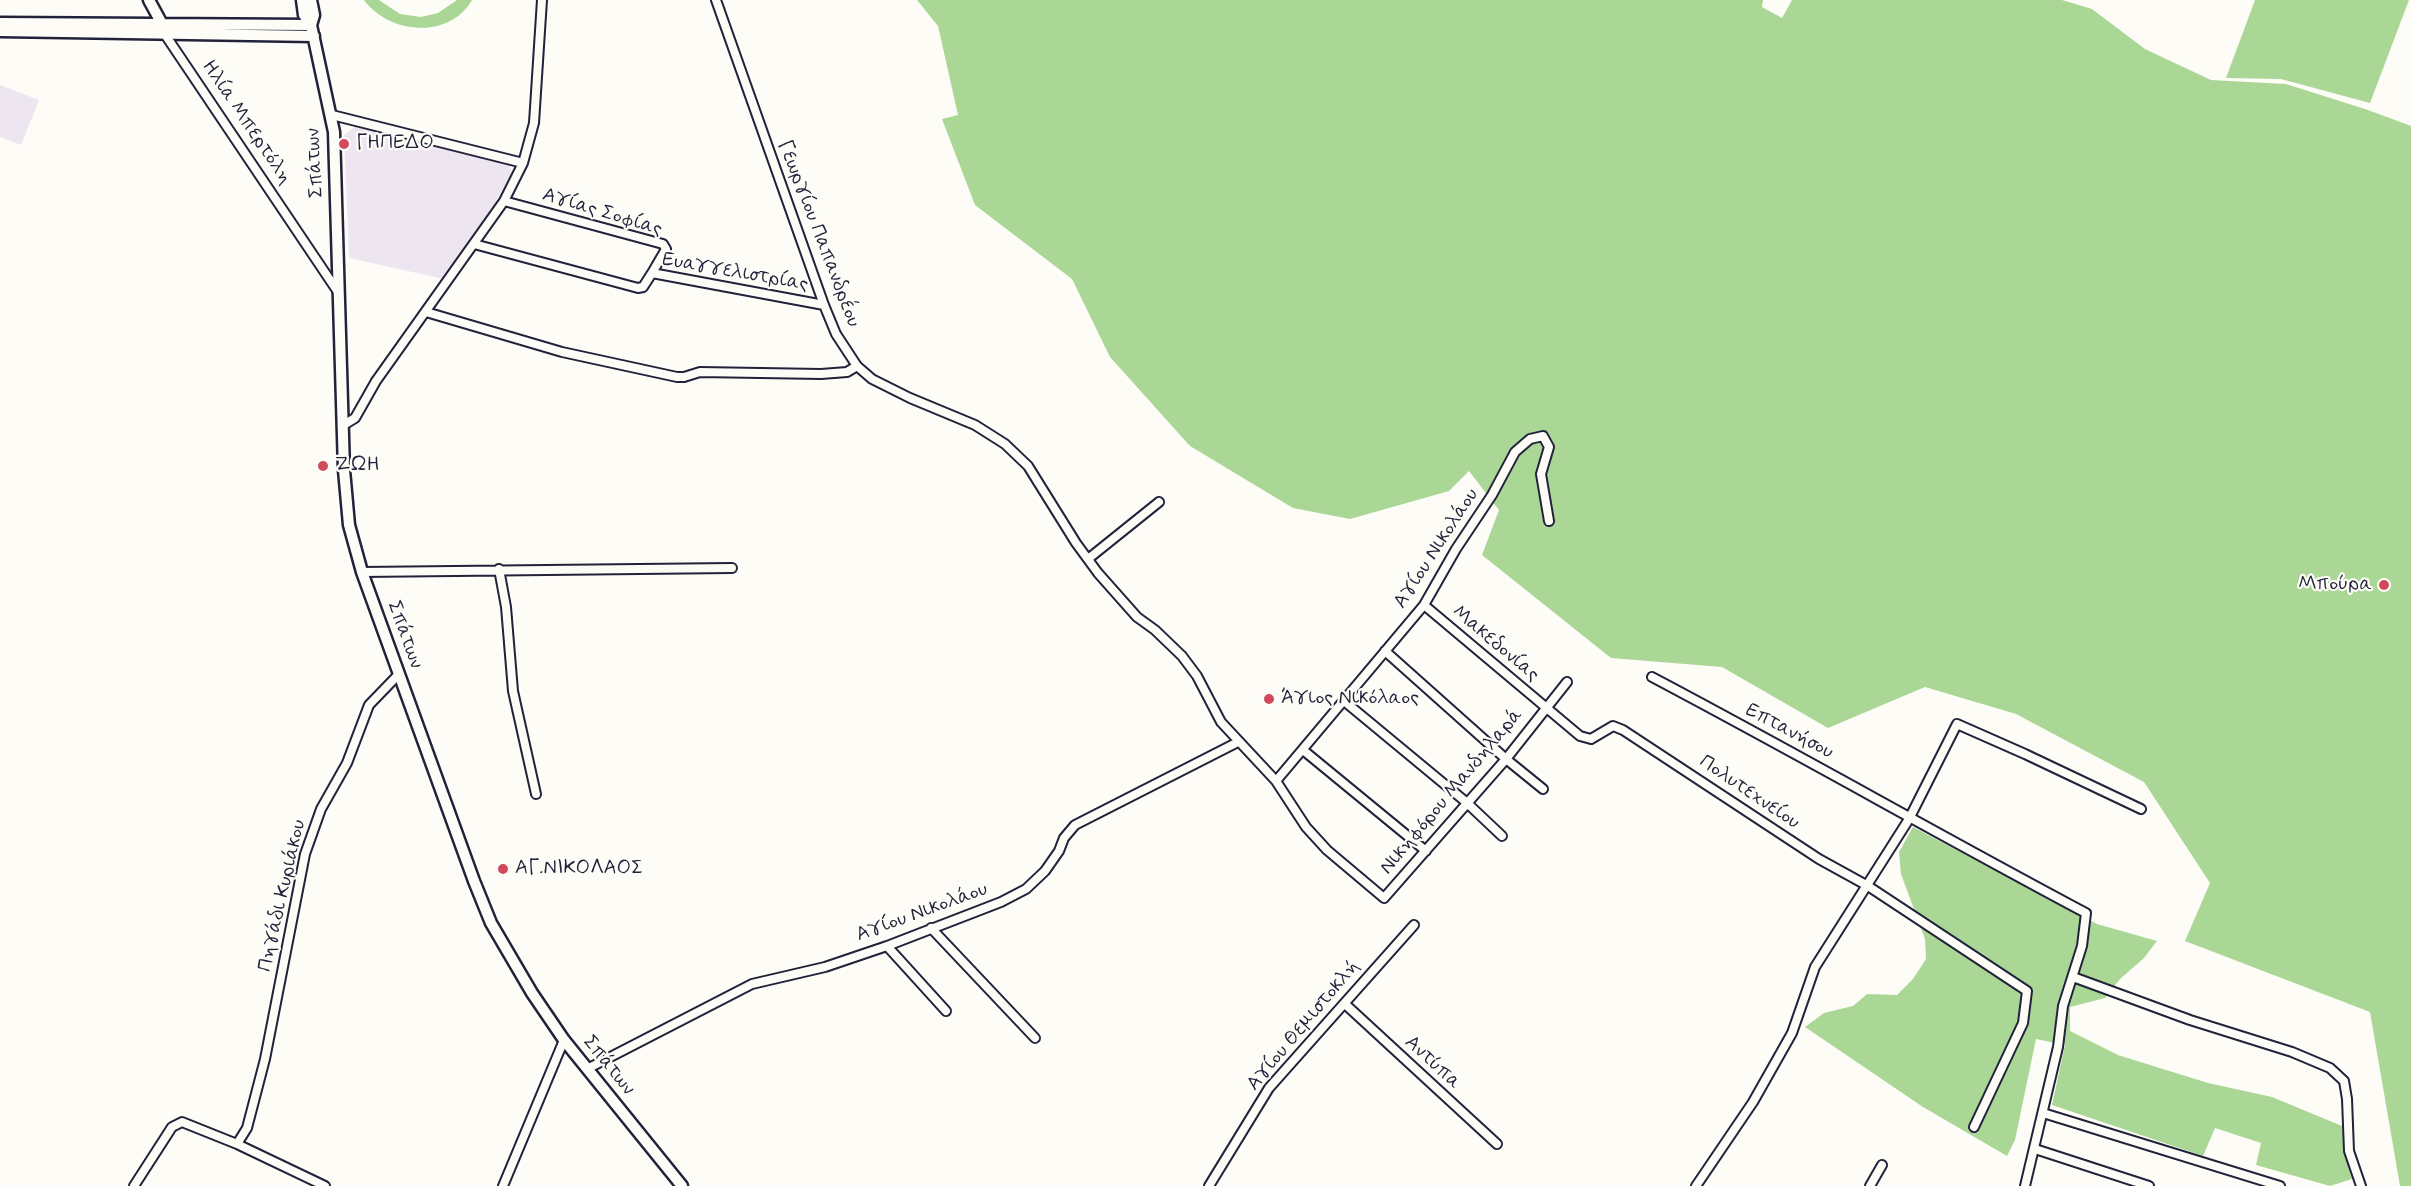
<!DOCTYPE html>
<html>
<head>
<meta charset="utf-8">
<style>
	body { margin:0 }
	canvas { display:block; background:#fdfcf7 }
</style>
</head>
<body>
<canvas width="2411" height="1186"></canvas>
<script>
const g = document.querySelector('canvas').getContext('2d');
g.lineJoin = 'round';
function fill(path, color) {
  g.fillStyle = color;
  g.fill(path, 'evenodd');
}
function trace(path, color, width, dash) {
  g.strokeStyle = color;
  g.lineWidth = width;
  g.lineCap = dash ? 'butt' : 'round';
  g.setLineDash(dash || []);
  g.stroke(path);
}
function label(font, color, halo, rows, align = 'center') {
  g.font = font + ' Mynerve,sans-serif';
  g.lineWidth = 4.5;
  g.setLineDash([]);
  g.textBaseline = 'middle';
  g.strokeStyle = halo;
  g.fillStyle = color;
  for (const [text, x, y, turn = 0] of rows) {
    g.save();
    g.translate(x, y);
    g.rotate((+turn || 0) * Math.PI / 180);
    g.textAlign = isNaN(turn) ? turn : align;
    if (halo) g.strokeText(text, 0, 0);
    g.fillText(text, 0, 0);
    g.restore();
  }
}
const built = new Path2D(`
	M 0,85 L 39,100 L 21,145 L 0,137 Z
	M 356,126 L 510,165 L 511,174 L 493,207 L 444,279 L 349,258 L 344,135 Z`);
const green = new Path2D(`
	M 364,0 L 379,0 L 400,14 L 421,17 L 438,13 L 457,0 L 472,0 C 449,40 389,34 364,0 Z
	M 917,0 L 1763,0 L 1762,7 L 1782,18 L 1792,0 L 2062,0 L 2092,9 L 2145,49 L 2211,80 L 2286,84 L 2368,110 L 2411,126 L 2411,1186 L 2400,1186 L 2370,1012 L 2185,941 L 2210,883 L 2144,782 L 2016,714 L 1925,687 L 1828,728 L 1722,667 L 1611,658 L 1482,555 L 1499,510 L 1469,471 L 1449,491 L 1350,519 L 1293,508 L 1190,446 L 1110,357 L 1072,279 L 975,205 L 942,119 L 958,115 L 938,26 Z
	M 2255,0 L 2409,0 L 2370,103 L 2281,79 L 2226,78 Z
	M 1913,827 L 2097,924 L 2157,941 L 2144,958 L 2120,979 L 2105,998 L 2070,1007 L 2070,1031 L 2118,1055 L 2208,1083 L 2272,1097 L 2342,1126 L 2345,1154 L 2352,1179 L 2330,1186 L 2256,1165 L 2261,1143 L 2215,1128 L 2203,1156 L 2052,1105 L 2065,1045 L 2036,1039 L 2015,1140 L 2007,1156 L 1923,1107 L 1805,1027 L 1824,1013 L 1853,1006 L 1867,994 L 1897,995 L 1913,979 L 1926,959 L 1925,939 L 1901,874 L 1899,852 Z`);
const street = new Path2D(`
	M 716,0 L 824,305 L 836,334 L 857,366 L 872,379 L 910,398 L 975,425 L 1005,444 L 1028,466 L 1076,543 L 1098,573 L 1137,617 L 1155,630 L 1182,656 L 1197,676 L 1221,722 L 1276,781 L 1306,827 L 1327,850 L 1384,898 L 1506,759 L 1567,682
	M 164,33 L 338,292
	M 332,115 L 523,163
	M 504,201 L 663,244 L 666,249 L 652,273
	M 474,244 L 638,288 L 643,287 L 652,273 L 824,305
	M 426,312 L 562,352 L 677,377 L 684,377 L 700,372 L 821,374 L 847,372 L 857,366
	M 342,426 L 355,418 L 376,381 L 504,201 L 523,163 L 534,123 L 542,0
	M 1088,559 L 1159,502
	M 499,569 L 506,607 L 513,691 L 536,794
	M 362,572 L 732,568
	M 1424,605 L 1580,736 L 1591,739 L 1613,726 L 1623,730 L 1819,859 L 1868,886 L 2027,991 L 2023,1023 L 1974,1127
	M 1385,651 L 1506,759 L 1543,789
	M 1652,677 C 1798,754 1941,836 2086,913 L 2082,946 L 2063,1006 L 2058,1047 L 2025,1186
	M 1344,701 L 1466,802 L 1502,836
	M 1303,750 L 1426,851
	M 1276,781 L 1424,605 L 1456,549 L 1492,495 L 1515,452 L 1530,439 L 1543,436 L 1549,447 L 1541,474 L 1549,521
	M 931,928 L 1035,1038
	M 887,946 L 946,1011
	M 2073,977 L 2190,1020 L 2292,1052 L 2330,1068 L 2344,1081 L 2347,1099 L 2349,1151 L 2361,1186
	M 1345,1004 L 1497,1144
	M 587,1069 L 752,984 L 825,967 L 887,946 L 1001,902 L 1026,889 L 1045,871 L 1059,851 L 1064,838 L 1075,825 L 1238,742
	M 2043,1113 L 2280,1186
	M 237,1144 L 247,1128 L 265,1059 L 305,854 L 321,809 L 347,763 L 369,705 L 399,674
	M 2035,1149 L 2149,1186
	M 134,1186 L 172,1127 L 182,1122 L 237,1144 L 325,1186
	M 503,1186 L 564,1040
	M 1209,1186 L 1269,1088 L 1414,925
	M 1696,1186 L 1753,1102 L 1792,1033 L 1815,967 L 1909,819 L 1957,724 L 2025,754 L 2141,809
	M 1870,1186 L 1882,1165`);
const secondary = new Path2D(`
	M 149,0 L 162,24
	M 302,0 L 304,15 L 311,25 L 334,132 L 344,470 L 349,525 L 362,572 L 474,881 L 491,923 L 532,993 L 564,1040 L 682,1186
	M 0,23 L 311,25
	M 311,25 L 314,15 L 311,0
	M 0,31 L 314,36`);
const markers = [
	[344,144,6,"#d1495b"],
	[323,466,6,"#d1495b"],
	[2384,585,6,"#d1495b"],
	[1269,699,6,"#d1495b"],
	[503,869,6,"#d1495b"]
];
const streetNames = [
	["Ηλία Μπερτόλη",246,123,56],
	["Σπάτων",316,163,-93],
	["Αγίας Σοφίας",602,213,17],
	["Γεωργίου Παπανδρέου",818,234,69],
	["Ευαγγελιστρίας",735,273,10],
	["Αγίου Νικολάου",1437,549,-57],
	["Σπάτων",404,635,70],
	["Μακεδονίας",1495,644,40],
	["Επτανήσου",1789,732,28],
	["Νικηφόρου Μανδηλαρά",1452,792,-50],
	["Πολυτεχνείου",1749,793,34],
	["Πηγάδι Κυριάκου",283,896,-77],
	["Αγίου Νικολάου",922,913,-20],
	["Αγίου Θεμιστοκλή",1304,1026,-50],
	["Αντύπα",1432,1063,43],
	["Σπάτων",608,1066,51]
];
const poiNames = [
	["ΓΗΠΕΔΟ",356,144],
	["ΖΩΗ",335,466],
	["Μπούρα",2372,585,"right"],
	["Άγιος Νικόλαος",1281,699],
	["ΑΓ.ΝΙΚΟΛΑΟΣ",515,869]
];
fill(built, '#ede5ef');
fill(green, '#aad796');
trace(street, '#22223b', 12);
trace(secondary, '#22223b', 15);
trace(street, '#fdfcf7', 8);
trace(secondary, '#fdfcf7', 10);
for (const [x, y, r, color] of markers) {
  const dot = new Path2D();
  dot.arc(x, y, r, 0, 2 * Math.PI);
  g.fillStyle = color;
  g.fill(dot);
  trace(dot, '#fdfcf7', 2);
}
label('20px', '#22223b', '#fdfcf7', streetNames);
label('20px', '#22223b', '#fdfcf7', poiNames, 'left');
</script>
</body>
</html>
